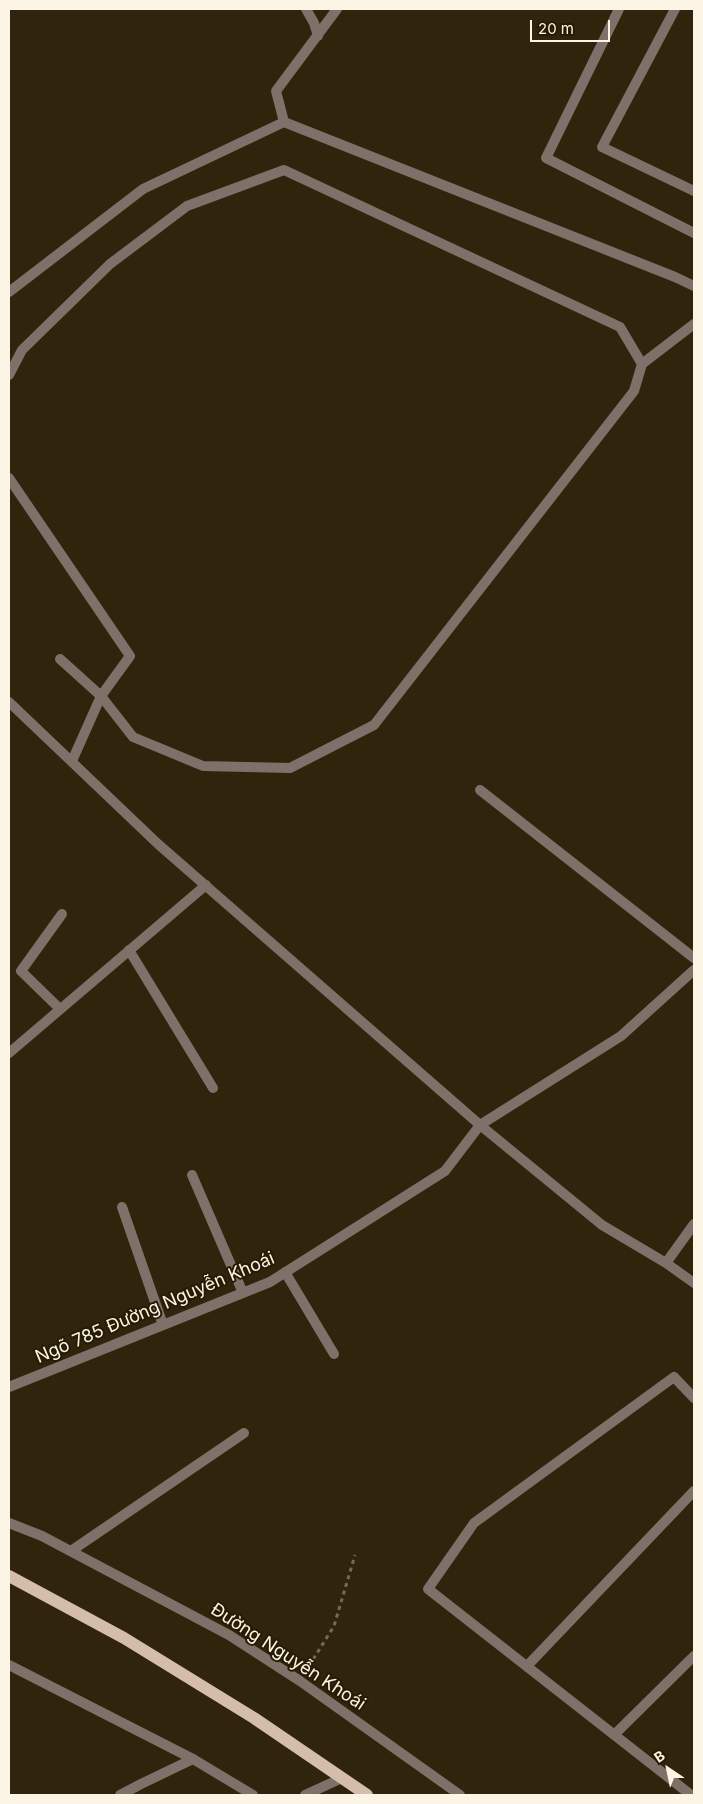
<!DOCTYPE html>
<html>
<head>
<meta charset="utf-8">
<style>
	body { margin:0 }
	#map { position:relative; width:703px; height:1804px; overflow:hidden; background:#30240c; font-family:Inter,sans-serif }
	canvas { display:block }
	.frame { position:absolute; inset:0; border:10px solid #fcf4e5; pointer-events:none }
	.north { position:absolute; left:643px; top:1744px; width:50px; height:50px; -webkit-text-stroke:4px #261b03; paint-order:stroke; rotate:326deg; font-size:14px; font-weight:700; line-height:20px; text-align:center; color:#fcf4e5 }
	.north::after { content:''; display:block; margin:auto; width:18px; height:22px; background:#fcf4e5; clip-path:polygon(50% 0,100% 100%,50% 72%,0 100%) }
	.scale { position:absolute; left:530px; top:20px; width:80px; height:22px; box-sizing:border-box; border:2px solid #fcf4e5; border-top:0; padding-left:6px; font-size:15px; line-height:18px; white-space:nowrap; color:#fcf4e5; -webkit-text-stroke:4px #261b03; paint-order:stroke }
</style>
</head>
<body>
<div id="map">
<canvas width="703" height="1804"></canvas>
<div class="frame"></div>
<div class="north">B</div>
<div class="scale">20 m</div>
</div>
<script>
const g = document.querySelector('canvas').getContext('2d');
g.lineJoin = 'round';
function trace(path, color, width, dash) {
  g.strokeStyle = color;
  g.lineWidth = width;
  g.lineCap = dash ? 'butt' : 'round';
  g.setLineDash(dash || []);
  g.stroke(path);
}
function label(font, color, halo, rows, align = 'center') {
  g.font = font + ' Inter,sans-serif';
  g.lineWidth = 4;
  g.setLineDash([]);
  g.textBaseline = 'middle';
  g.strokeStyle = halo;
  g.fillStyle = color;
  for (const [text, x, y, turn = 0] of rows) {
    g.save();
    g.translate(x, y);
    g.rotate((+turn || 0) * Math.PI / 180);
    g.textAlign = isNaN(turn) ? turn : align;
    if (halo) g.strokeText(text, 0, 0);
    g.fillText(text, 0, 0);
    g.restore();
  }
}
const path = new Path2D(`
	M 309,1666 L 334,1626 L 355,1555`);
const service = new Path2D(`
	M 306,9 L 314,23 L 318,36
	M 619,9 L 546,158 L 694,233
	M 675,9 L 602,147 L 694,191
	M 284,122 L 276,91 L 337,9
	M 642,364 L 694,324
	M 9,375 L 22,350 L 110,264 L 187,206 L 284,170 L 620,327 L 642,364 L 634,391 L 374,725 L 290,768 L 203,766 L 133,737 L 101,696 L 130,656 L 9,478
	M 480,790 L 694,958
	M 527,1666 L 694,1491
	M 614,1735 L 694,1656
	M 691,1795 L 428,1589 L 474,1523 L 674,1377 L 694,1398`);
const minor = new Path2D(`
	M 9,292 L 143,189 L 284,122 L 675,277 L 694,286
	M 60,659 L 101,696 L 72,761
	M 9,702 L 158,844 L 480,1125 L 602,1225 L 666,1263 L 694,1283
	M 129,950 L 213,1088
	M 60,1009 L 21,971 L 62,914
	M 9,1053 L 206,885
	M 192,1175 L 243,1293
	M 122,1207 L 163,1325
	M 666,1263 L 694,1224
	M 285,1272 L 334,1354
	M 9,1387 L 270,1282 L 445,1171 L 480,1125 L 621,1036 L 694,970
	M 9,1523 L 42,1536 L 229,1635 L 300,1681 L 460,1795
	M 71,1551 L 244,1433
	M 120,1795 L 141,1784 L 193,1759
	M 305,1795 L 342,1778`);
const tertiary = new Path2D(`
	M 9,1665 L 193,1759 L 253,1795`);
const primary = new Path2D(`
	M 9,1576 L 124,1638 L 254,1718 L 367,1795`);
const streetNames = [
	["Ngõ 785 Đường Nguyễn Khoái",155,1308,-23],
	["Đường Nguyễn Khoái",288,1657,33]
];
trace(path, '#746a55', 3, [4, 4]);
trace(service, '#7d7169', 10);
trace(minor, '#7d7169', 10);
trace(tertiary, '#7d7169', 10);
trace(primary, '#d5bdac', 12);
label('18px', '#fcf4e5', '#261b03', streetNames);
</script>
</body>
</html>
